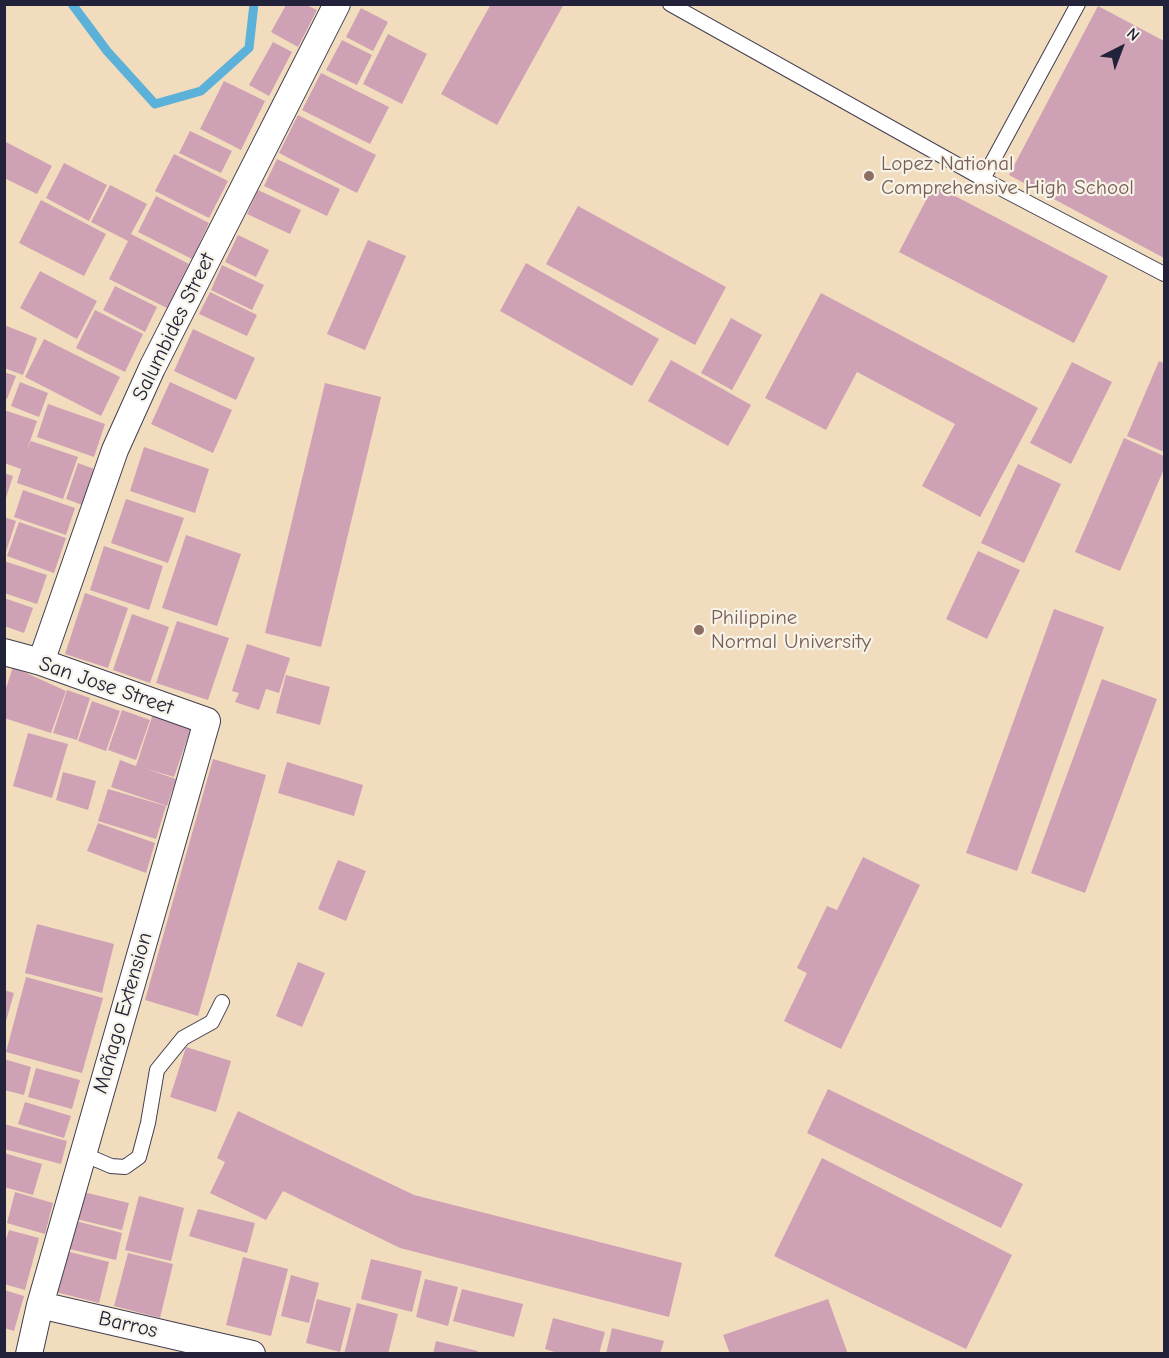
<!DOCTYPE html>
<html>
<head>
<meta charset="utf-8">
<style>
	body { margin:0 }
	#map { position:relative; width:1169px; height:1358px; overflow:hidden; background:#f2dcbe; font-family:"Comic Neue",sans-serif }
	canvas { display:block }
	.frame { position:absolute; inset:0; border:6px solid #22223b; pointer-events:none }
	.north { position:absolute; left:1091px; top:18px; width:60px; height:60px; -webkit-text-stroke:4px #f7f3e8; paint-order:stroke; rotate:42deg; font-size:16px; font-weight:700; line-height:24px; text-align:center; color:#22223b }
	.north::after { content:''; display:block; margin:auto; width:21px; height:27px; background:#22223b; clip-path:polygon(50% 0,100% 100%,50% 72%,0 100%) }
</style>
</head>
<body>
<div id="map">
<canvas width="1169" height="1358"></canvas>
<div class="frame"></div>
<div class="north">N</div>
</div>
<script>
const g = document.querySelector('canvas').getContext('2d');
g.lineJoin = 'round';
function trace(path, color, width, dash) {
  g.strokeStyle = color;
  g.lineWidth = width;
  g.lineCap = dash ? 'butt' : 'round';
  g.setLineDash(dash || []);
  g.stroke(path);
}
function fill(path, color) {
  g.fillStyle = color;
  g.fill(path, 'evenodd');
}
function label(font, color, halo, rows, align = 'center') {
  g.font = font + ' "Comic Neue",sans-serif';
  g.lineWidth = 4.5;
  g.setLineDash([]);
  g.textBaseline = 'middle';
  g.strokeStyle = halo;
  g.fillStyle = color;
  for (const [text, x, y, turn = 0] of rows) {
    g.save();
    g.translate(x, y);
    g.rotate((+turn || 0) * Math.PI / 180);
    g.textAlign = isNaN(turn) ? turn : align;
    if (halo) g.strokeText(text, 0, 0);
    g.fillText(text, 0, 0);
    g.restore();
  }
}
const stream = new Path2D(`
	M 72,4 L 107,51 L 155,104 L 201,91 L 249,48 L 254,4`);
const building = new Path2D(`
	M 491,4 L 564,4 L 497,125 L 441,94 Z
	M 286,5 L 306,5 L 317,10 L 298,47 L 271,32 Z
	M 1098,6 L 1164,41 L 1164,258 L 1009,175 Z
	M 361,8 L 388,22 L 373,51 L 346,37 Z
	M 388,34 L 427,54 L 402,104 L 363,84 Z
	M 342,40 L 372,55 L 357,85 L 326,70 Z
	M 273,42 L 292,52 L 269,96 L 249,85 Z
	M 321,73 L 389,107 L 370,144 L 302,110 Z
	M 224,81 L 265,101 L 241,150 L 200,129 Z
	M 298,115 L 376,155 L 357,193 L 279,153 Z
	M 190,131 L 232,151 L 221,173 L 179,153 Z
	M 4,141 L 52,166 L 37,194 L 4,178 Z
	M 174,154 L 228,181 L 209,218 L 155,191 Z
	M 277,159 L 340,189 L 327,216 L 264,186 Z
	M 64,163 L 107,185 L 89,221 L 46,198 Z
	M 110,185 L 147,204 L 131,234 L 189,264 L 167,308 L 109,279 L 128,241 L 91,222 Z
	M 934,185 L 1108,276 L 1074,343 L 899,252 Z
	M 258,190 L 301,210 L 290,234 L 247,214 Z
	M 156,196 L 209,223 L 192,259 L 138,232 Z
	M 41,200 L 106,234 L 84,276 L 19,243 Z
	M 578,206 L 726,287 L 695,345 L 546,264 Z
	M 238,235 L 269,250 L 256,277 L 225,262 Z
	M 368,240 L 406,256 L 365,350 L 327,334 Z
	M 526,263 L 659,339 L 632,386 L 500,311 Z
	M 222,265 L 264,285 L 252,310 L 211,290 Z
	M 40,271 L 97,301 L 77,339 L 20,308 Z
	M 115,286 L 157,307 L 145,332 L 103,310 Z
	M 210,292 L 257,315 L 247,336 L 199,314 Z
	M 821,293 L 1038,408 L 980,517 L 922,486 L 955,424 L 857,372 L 826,430 L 765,398 Z
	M 95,310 L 143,334 L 125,372 L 76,348 Z
	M 731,318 L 762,335 L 732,390 L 701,373 Z
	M 4,325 L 37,338 L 23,375 L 4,368 Z
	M 193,329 L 255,358 L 236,400 L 174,371 Z
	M 44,339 L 120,377 L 101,416 L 25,377 Z
	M 671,360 L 751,405 L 728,446 L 648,401 Z
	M 1159,361 L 1164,363 L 1164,452 L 1127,436 Z
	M 1072,362 L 1112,382 L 1071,464 L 1030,443 Z
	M 4,372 L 16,376 L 7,399 L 4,398 Z
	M 20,382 L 48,393 L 39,417 L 11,406 Z
	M 170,382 L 232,410 L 213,453 L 151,424 Z
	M 325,383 L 381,397 L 321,647 L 265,633 Z
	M 48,404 L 105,424 L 94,457 L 37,437 Z
	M 4,410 L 37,421 L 27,450 L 31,441 L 78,457 L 63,499 L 17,483 L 21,469 L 4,463 Z
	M 1124,438 L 1164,456 L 1164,469 L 1120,571 L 1075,552 Z
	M 144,447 L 209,469 L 195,513 L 130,491 Z
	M 78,463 L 97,470 L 85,506 L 66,499 Z
	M 1018,464 L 1061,484 L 1024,563 L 981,543 Z
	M 4,473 L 13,476 L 5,501 L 4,501 Z
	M 23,490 L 75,508 L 66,535 L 14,517 Z
	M 126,499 L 184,518 L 168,563 L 111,543 Z
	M 4,517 L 16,521 L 5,555 L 4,555 Z
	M 19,522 L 66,538 L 54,573 L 7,556 Z
	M 186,535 L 241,554 L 217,626 L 162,608 Z
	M 104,546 L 163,566 L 149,610 L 90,590 Z
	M 978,551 L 1020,570 L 987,639 L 946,619 Z
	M 4,561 L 47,575 L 37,604 L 4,593 Z
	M 85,593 L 128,608 L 108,668 L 65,654 Z
	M 4,598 L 33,608 L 24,633 L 4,626 Z
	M 1054,609 L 1104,627 L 1017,871 L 966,853 Z
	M 132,614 L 169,627 L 150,683 L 113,670 Z
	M 177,621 L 229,638 L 208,700 L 156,683 Z
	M 247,644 L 290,658 L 279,693 L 266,689 L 259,710 L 235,702 L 239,693 L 232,691 Z
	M 13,667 L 66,691 L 51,733 L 4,718 L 4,694 Z
	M 286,675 L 330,687 L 320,725 L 276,713 Z
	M 1102,679 L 1157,699 L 1085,893 L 1031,873 Z
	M 67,690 L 90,698 L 77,740 L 53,733 Z
	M 92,701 L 120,711 L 106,751 L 78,741 Z
	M 122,710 L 150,720 L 136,760 L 108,750 Z
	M 153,714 L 191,728 L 174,777 L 144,768 L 176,779 L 167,806 L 111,787 L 120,760 L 136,766 Z
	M 28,733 L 68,744 L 52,798 L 13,786 Z
	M 213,759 L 266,775 L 198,1016 L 145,1000 Z
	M 287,762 L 363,785 L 354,816 L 278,793 Z
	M 63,772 L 96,781 L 88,810 L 56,800 Z
	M 108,789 L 166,806 L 156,839 L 98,821 Z
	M 98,823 L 155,843 L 146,873 L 87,851 Z
	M 863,857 L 920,885 L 841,1049 L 784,1021 L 807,973 L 797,968 L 827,906 L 837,910 Z
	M 338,860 L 366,871 L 346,921 L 318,909 Z
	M 37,924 L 114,944 L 102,993 L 25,973 Z
	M 298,962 L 325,973 L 302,1027 L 276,1016 Z
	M 26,977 L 103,998 L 82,1073 L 6,1052 Z
	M 4,990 L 14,993 L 5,1025 L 4,1025 Z
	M 186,1047 L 231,1061 L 216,1112 L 170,1097 Z
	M 4,1059 L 31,1067 L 24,1095 L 4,1090 Z
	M 36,1068 L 80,1080 L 72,1109 L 28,1097 Z
	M 828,1089 L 1023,1184 L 1001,1228 L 807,1133 Z
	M 25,1102 L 71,1116 L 64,1138 L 18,1124 Z
	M 238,1111 L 414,1195 L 682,1263 L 669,1317 L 400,1248 L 283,1191 L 266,1220 L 210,1193 L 225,1162 L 217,1158 Z
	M 4,1124 L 67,1141 L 61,1164 L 4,1149 Z
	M 4,1153 L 42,1164 L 33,1195 L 4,1187 Z
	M 822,1158 L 1012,1255 L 966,1349 L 774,1256 Z
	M 79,1191 L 129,1203 L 122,1230 L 72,1218 Z
	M 15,1192 L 53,1203 L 45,1234 L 7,1223 Z
	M 139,1196 L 184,1208 L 171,1261 L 125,1250 Z
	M 198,1209 L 255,1223 L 247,1253 L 189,1236 Z
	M 72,1220 L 122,1233 L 116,1260 L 65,1248 Z
	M 9,1230 L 39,1238 L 25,1290 L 4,1284 L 4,1246 Z
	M 62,1250 L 109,1262 L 99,1303 L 52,1291 Z
	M 128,1253 L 173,1264 L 160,1318 L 114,1306 Z
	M 243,1257 L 288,1269 L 271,1336 L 226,1325 Z
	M 371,1259 L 422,1271 L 412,1312 L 361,1299 Z
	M 291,1275 L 319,1283 L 309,1323 L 281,1316 Z
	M 425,1279 L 458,1287 L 448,1326 L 416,1317 Z
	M 462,1289 L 523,1304 L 514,1337 L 453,1321 Z
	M 4,1290 L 24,1296 L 14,1331 L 4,1328 Z
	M 317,1299 L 351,1308 L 340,1352 L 306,1343 Z
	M 828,1299 L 848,1354 L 730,1354 L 723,1335 Z
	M 357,1303 L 398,1314 L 388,1354 L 344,1354 Z
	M 553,1318 L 605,1332 L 599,1354 L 561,1354 L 545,1349 Z
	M 612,1328 L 664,1341 L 660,1354 L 606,1354 Z
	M 436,1341 L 478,1351 L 477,1354 L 433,1354 Z`);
const service = new Path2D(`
	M 670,4 L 983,179 L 1164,274
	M 983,179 L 1078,4
	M 83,1154 L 111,1166 L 125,1167 L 139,1157 L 148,1123 L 157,1070 L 183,1038 L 212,1022 L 222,1002`);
const minor = new Path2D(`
	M 4,652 L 41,662 L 207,721 L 40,1305 L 29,1354
	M 41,662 L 115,450 L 152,368 L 337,4
	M 40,1305 L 252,1354`);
const markers = [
	[869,176,6,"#8d6e63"],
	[699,630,6,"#8d6e63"]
];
const educationNames = [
	["Lopez National",881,164],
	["Comprehensive High School",881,188],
	["Philippine",711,618],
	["Normal University",711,642]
];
const streetNames = [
	["Salumbides Street",174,327,-64],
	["San Jose Street",106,686,19],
	["Mañago Extension",123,1013,-74],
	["Barros",128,1325,13]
];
trace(stream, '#5cb1d8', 9);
fill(building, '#cfa1b5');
trace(service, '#413e4f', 16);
trace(minor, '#413e4f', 28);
trace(service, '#fff', 14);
trace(minor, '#fff', 26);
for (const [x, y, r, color] of markers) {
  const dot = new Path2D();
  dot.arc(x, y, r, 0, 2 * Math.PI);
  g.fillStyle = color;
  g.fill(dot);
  trace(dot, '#f7f3e8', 2);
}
label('21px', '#785e54', '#f7f3e8', educationNames, 'left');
label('21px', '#22223b', '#f7f3e8', streetNames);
</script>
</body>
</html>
